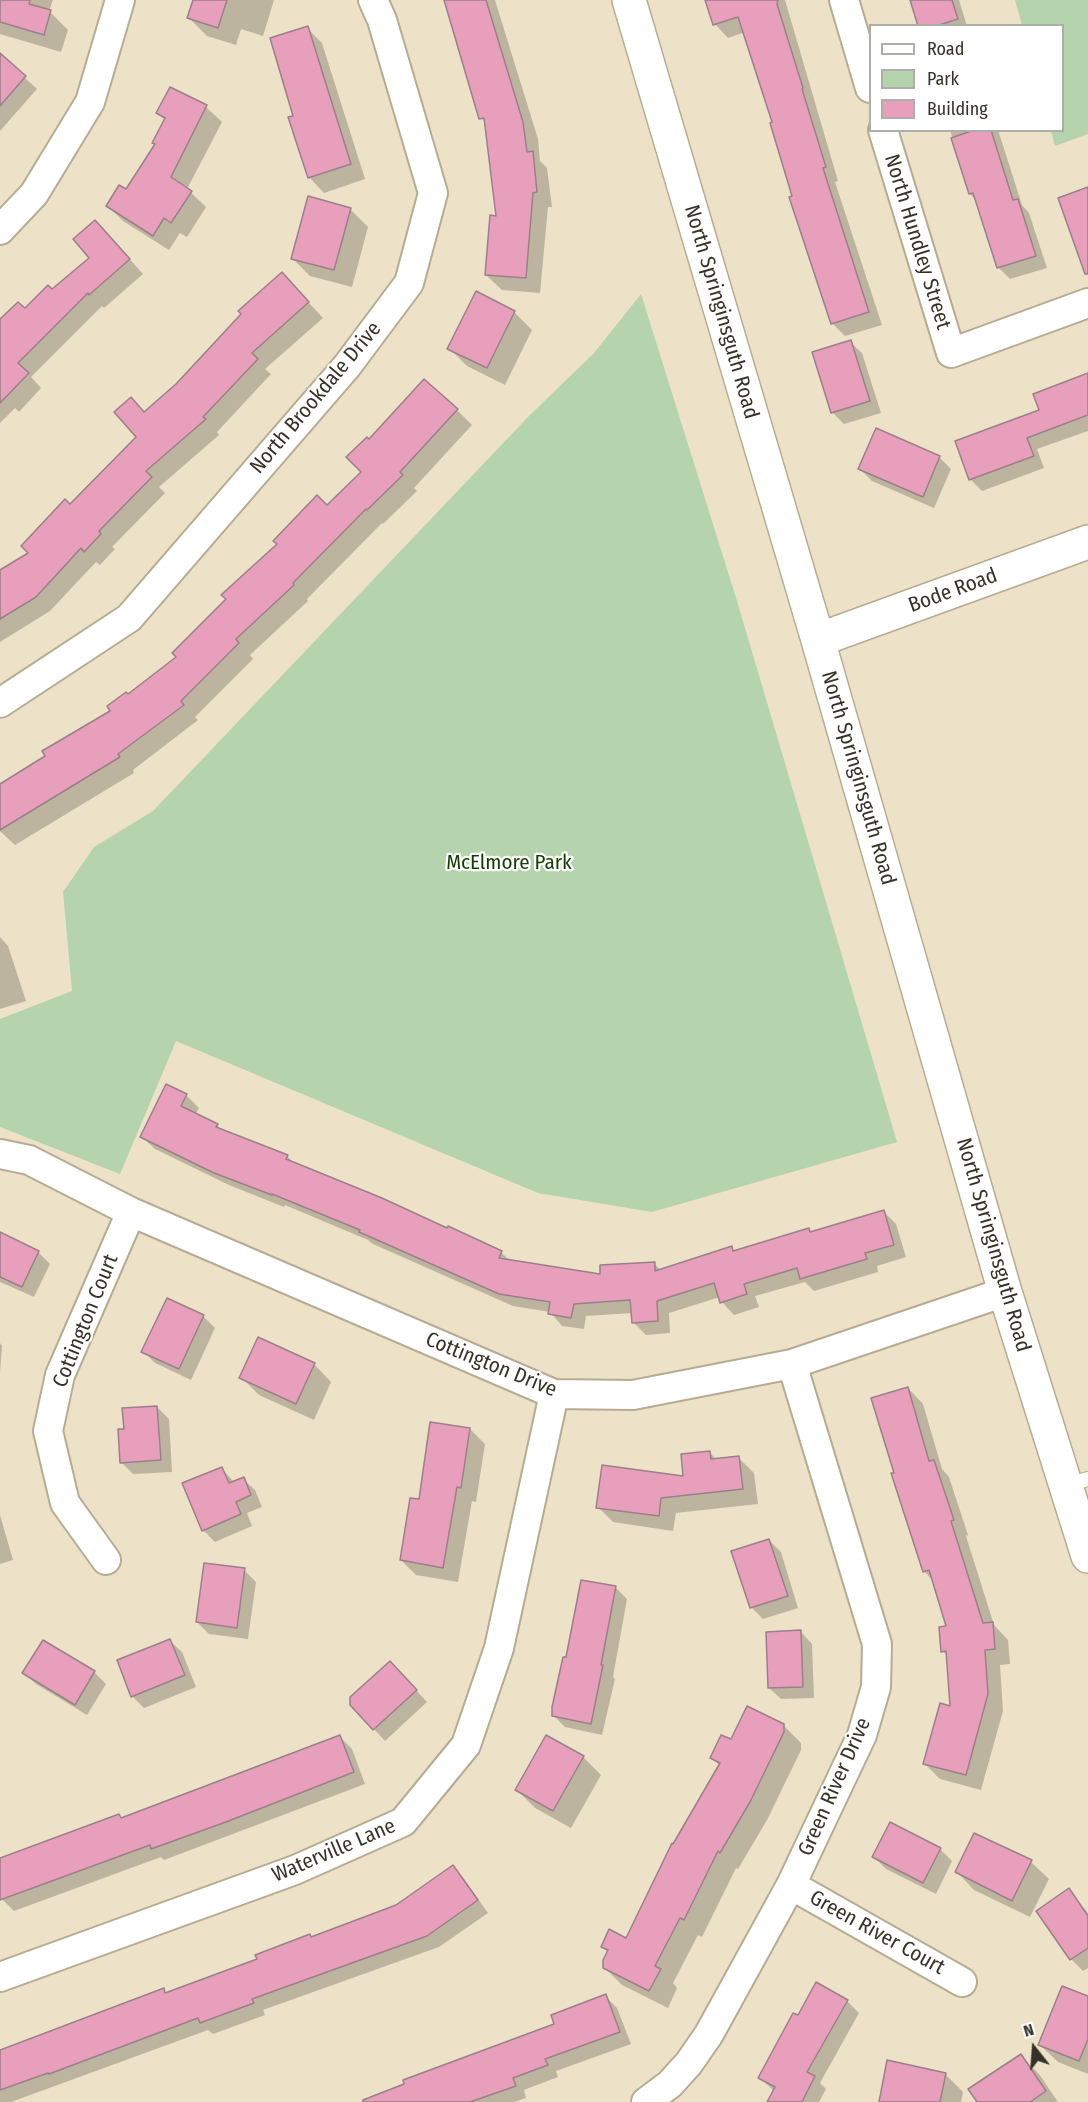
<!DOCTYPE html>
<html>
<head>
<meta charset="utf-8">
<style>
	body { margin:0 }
	#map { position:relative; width:1088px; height:2102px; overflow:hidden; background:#ede2c8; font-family:"Fira Sans Condensed",sans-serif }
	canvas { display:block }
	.legend { position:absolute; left:869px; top:24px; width:195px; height:108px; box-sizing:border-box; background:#fff; border:2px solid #afada9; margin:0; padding:8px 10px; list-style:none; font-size:18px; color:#363228 }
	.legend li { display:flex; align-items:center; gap:12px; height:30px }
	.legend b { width:30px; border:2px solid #afada9 }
	.north { position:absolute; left:1004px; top:2018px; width:60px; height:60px; -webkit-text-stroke:4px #fff; paint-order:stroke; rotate:343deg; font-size:16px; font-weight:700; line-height:24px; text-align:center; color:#363228 }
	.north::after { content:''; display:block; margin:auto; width:21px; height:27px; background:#363228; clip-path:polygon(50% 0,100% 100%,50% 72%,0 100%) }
</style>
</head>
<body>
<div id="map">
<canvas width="1088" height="2102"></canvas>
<ul class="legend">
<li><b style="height:8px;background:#fff"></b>Road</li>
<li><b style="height:16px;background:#b5d3ac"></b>Park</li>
<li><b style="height:16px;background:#e79fbc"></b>Building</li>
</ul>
<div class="north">N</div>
</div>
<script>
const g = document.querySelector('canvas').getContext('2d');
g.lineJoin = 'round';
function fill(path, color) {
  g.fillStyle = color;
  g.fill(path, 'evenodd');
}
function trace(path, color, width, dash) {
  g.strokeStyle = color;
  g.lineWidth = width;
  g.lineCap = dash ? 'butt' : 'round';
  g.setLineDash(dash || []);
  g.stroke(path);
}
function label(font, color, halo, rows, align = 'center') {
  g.font = font + ' "Fira Sans Condensed",sans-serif';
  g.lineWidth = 4.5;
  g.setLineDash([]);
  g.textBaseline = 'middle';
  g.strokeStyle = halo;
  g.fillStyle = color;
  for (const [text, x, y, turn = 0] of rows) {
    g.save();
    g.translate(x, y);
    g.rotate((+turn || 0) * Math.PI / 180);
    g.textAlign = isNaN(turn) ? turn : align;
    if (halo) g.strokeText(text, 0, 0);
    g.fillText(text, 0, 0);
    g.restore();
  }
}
const green = new Path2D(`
	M 1015,0 L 1088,0 L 1088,134 L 1055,146 L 1051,131 L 1062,130 L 1062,26 L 1022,25 Z
	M 641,294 L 737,601 L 897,1142 L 652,1212 L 538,1193 L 176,1041 L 120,1174 L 0,1127 L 0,1019 L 72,991 L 63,892 L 94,847 L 153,811 L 528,417 L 594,353 Z`);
const shadow = new Path2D(`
	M 0,0 L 53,0 L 49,11 L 68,30 L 61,52 L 0,34 Z
	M 195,0 L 274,0 L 263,36 L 241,29 L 236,45 L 207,36 L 189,18 Z
	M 445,0 L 495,0 L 538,139 L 540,161 L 547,168 L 552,207 L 548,207 L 540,293 L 502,290 L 486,275 L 497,217 L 486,123 L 481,118 Z
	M 707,0 L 785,0 L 838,181 L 835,182 L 882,325 L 845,336 L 832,323 L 745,32 L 728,38 L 715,24 Z
	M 911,0 L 959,0 L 967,26 L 919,26 Z
	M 307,28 L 322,43 L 365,179 L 324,193 L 309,177 L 295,117 Z
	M 0,55 L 37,89 L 0,131 Z
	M 171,89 L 206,107 L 222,122 L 187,189 L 206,207 L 187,237 L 180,233 L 169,250 L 123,221 L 108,206 L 127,191 L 156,145 L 165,120 L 158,113 Z
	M 950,130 L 998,130 L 1022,205 L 1029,213 L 1047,268 L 1010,279 L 998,267 L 977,201 L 970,194 Z
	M 350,209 L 368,227 L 352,287 L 310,276 L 292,258 Z
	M 109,236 L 143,274 L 104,308 L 102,306 L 31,377 L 41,388 L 19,412 L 15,408 L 0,423 L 0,321 L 25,311 L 52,291 L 91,258 Z
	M 282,274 L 323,318 L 265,369 L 271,374 L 217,432 L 219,435 L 159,487 L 165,493 L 112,547 L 115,549 L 100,565 L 96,562 L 50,611 L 0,642 L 0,571 L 30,553 L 70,506 L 138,437 L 145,413 L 177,385 Z
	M 514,312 L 532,330 L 505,385 L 467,366 L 449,348 Z
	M 850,342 L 862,353 L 881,413 L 844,424 L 832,412 Z
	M 1088,374 L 1088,431 L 1037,449 L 1044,468 L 982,491 L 970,479 L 1041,411 Z
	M 457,410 L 472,425 L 414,488 L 417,491 L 383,524 L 382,523 L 307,599 L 308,601 L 250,655 L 253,659 L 195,717 L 198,720 L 133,770 L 134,773 L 15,845 L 0,831 L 0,786 L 47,757 L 112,711 L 128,696 L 179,657 L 363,473 L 369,442 Z
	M 939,457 L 951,469 L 934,508 L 872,481 L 860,469 Z
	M 0,937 L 8,946 L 26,1001 L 0,1009 Z
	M 186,1095 L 199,1108 L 195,1115 L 217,1125 L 223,1132 L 287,1156 L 295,1165 L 501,1252 L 511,1262 L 602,1275 L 654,1264 L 661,1270 L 731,1248 L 735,1251 L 809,1230 L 812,1233 L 884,1212 L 896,1224 L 906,1257 L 877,1266 L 878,1272 L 814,1291 L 805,1282 L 755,1296 L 759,1307 L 734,1315 L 722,1302 L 720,1297 L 669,1313 L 670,1333 L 646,1335 L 633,1322 L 633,1313 L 586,1316 L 584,1329 L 562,1326 L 550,1312 L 513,1306 L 373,1244 L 368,1240 L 285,1205 L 284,1207 L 229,1185 L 155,1149 L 142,1137 Z
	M 0,1234 L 38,1252 L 50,1264 L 34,1297 L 0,1282 Z
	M 203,1316 L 215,1328 L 191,1380 L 155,1363 L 143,1351 Z
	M 0,1343 L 2,1346 L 0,1373 Z
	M 314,1364 L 331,1382 L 314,1420 L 259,1395 L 241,1377 Z
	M 908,1388 L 923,1404 L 942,1469 L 949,1477 L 968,1535 L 966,1536 L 994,1625 L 1008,1640 L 1010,1664 L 1000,1665 L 1003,1711 L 981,1790 L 940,1779 L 925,1764 L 952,1708 L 948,1657 L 943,1651 L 948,1627 L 934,1582 L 924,1571 L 896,1474 Z
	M 157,1407 L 169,1419 L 172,1472 L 133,1474 L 121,1462 L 125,1431 Z
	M 470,1429 L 485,1444 L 476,1502 L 472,1501 L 458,1582 L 416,1575 L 401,1560 L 420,1501 Z
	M 709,1452 L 717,1460 L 739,1458 L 754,1473 L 758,1504 L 676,1513 L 673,1531 L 613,1522 L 598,1507 L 685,1477 Z
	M 222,1469 L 234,1482 L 243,1479 L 255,1490 L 262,1507 L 247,1513 L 252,1526 L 215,1542 L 203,1530 Z
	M 0,1515 L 13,1560 L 0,1564 Z
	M 769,1540 L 781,1552 L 798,1608 L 763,1619 L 751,1607 Z
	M 244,1570 L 256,1582 L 248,1639 L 209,1634 L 197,1622 Z
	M 616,1588 L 627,1599 L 613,1677 L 615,1679 L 602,1735 L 565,1727 L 553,1715 L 567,1659 Z
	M 801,1632 L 812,1644 L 814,1698 L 781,1699 L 769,1688 Z
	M 170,1641 L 182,1652 L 196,1687 L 144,1708 L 132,1696 Z
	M 94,1672 L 106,1684 L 87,1715 L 36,1684 L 24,1673 Z
	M 401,1674 L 427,1702 L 385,1741 L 374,1729 Z
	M 783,1725 L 801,1743 L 801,1750 L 767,1820 L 738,1869 L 736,1868 L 702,1937 L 698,1935 L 673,1983 L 677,1988 L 668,2008 L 622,1985 L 604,1967 L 608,1952 L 602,1947 L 626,1940 L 674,1846 L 720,1766 L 712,1758 L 731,1741 Z
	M 340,1737 L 352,1749 L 365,1784 L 164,1860 L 161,1857 L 14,1911 L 2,1899 L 0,1894 L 0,1860 L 119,1815 L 122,1819 Z
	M 547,1737 L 584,1758 L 601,1775 L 571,1828 L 535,1808 L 517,1790 Z
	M 940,1849 L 952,1861 L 936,1894 L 886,1869 L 874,1857 Z
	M 1031,1862 L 1049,1879 L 1030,1917 L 974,1890 L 957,1872 Z
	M 453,1867 L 464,1879 L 488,1913 L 439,1947 L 263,2010 L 265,2015 L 213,2034 L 208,2030 L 11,2102 L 0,2102 L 0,2050 L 163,1990 L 167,1994 L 397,1906 Z
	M 1069,1890 L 1088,1913 L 1088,1968 L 1083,1971 L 1071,1959 L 1038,1912 Z
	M 605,1996 L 617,2008 L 631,2044 L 556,2071 L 558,2077 L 524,2090 L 526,2098 L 514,2102 L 362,2102 L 556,2024 Z
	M 1088,1998 L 1088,2074 L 1058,2062 L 1040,2045 Z
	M 847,2001 L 859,2013 L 820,2083 L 826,2089 L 819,2102 L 769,2102 L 774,2091 L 760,2078 L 798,2017 Z
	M 1021,2056 L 1039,2074 L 1058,2102 L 979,2102 Z
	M 945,2074 L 963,2092 L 961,2102 L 880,2102 Z`);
const building = new Path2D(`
	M 0,0 L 30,0 L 29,4 L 51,10 L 44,35 L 0,22 Z
	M 193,0 L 227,0 L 218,28 L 187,18 Z
	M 444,0 L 486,0 L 523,122 L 527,152 L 533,151 L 537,192 L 533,193 L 526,278 L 485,275 L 490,215 L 496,216 L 484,118 L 479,119 Z
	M 705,0 L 778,0 L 777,4 L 803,88 L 802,89 L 826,167 L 823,168 L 869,312 L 831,324 L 789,197 L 792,196 L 770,123 L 772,122 L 738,17 L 713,25 Z
	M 910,0 L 952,0 L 958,19 L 936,26 L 918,26 Z
	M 308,26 L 351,164 L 308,178 L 288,117 L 293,116 L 270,38 Z
	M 0,53 L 26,76 L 0,106 Z
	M 170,87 L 207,105 L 171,177 L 192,191 L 171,223 L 164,218 L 153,236 L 106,206 L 119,185 L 126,189 L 155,144 L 152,143 L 165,118 L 156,113 Z
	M 974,130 L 991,130 L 1013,200 L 1018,199 L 1036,256 L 997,268 L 973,193 L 969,194 L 951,138 Z
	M 1088,187 L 1088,274 L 1085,274 L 1058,198 Z
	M 308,196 L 351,208 L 334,270 L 291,259 Z
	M 95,220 L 130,259 L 89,295 L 88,293 L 18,363 L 29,373 L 0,403 L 0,319 L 18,302 L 25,308 L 48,285 L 52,289 L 89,258 L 73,239 Z
	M 282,272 L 309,302 L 252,353 L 258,359 L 203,417 L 206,419 L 146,471 L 152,477 L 99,531 L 101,534 L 84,552 L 81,548 L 36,597 L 0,619 L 0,570 L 28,553 L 21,546 L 65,499 L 70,504 L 136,437 L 114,412 L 131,397 L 144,412 L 176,384 L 241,314 L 238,311 Z
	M 476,291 L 515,311 L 487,368 L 447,349 Z
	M 851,340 L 870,401 L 831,413 L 812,352 Z
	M 1088,373 L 1088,415 L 1027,438 L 1034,456 L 969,480 L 955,441 L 1039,410 L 1033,394 Z
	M 424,379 L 458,409 L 400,472 L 403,475 L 367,510 L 366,509 L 293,583 L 294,585 L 236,639 L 239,643 L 181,701 L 184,705 L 118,754 L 120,757 L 0,830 L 0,784 L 45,756 L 42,751 L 110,711 L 107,706 L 126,692 L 128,694 L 176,657 L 172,653 L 226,599 L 221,595 L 277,544 L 273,541 L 317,495 L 327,505 L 361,472 L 346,457 L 367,437 L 369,439 Z
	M 876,428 L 940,456 L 923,497 L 858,469 Z
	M 166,1084 L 187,1094 L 181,1106 L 218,1124 L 216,1127 L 288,1155 L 286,1159 L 382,1198 L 447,1228 L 448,1226 L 502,1251 L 499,1258 L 600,1274 L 600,1265 L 655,1262 L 655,1271 L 732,1246 L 733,1251 L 809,1228 L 810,1232 L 884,1210 L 894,1245 L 865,1253 L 867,1259 L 800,1279 L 797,1268 L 744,1284 L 747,1294 L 720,1303 L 714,1283 L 657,1301 L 658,1321 L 632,1323 L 630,1300 L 574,1304 L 571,1318 L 548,1314 L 550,1302 L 499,1294 L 359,1232 L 360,1230 L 272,1194 L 272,1195 L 214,1173 L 140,1137 Z
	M 0,1232 L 39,1251 L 22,1287 L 0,1277 Z
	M 167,1298 L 204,1315 L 179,1369 L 141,1352 Z
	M 258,1337 L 315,1363 L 296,1404 L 239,1378 Z
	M 908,1387 L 929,1461 L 934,1460 L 954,1520 L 951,1521 L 983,1623 L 993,1622 L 995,1649 L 985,1650 L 988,1694 L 966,1775 L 923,1764 L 940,1703 L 950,1706 L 946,1651 L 941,1652 L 939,1627 L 946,1626 L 929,1570 L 923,1572 L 891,1473 L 894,1473 L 871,1398 Z
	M 157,1406 L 161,1460 L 120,1463 L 118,1429 L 124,1429 L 122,1408 Z
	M 430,1422 L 470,1428 L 461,1488 L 457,1487 L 443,1568 L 400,1560 L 410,1498 L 419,1499 Z
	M 710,1451 L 711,1459 L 739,1456 L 743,1489 L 661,1498 L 659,1516 L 596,1508 L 602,1465 L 683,1476 L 681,1454 Z
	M 222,1467 L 229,1483 L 244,1477 L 251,1495 L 236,1502 L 241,1514 L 202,1531 L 182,1483 Z
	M 769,1539 L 788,1596 L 750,1608 L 731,1551 Z
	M 204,1563 L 245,1568 L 237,1628 L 196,1622 Z
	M 581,1580 L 616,1586 L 601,1665 L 603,1665 L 591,1724 L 552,1716 L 552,1707 L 563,1657 L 566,1657 Z
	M 801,1630 L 803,1687 L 768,1688 L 766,1632 Z
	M 170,1639 L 185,1675 L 131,1697 L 117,1660 Z
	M 43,1640 L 95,1671 L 75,1705 L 22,1673 Z
	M 390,1661 L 417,1690 L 373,1730 L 350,1705 L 350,1697 Z
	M 747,1706 L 784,1724 L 784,1732 L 750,1802 L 720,1853 L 718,1851 L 684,1920 L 680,1918 L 655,1966 L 661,1969 L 649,1991 L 603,1968 L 603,1960 L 608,1950 L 601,1947 L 609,1929 L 626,1938 L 672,1843 L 673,1844 L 720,1763 L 710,1758 L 721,1735 L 731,1739 Z
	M 340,1735 L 354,1772 L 226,1822 L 151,1849 L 150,1845 L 0,1900 L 0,1858 L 119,1814 L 121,1818 Z
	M 546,1735 L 584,1756 L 553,1811 L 515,1790 Z
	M 890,1822 L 941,1848 L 923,1883 L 872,1857 Z
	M 974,1833 L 1032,1860 L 1012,1901 L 955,1872 Z
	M 453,1865 L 478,1900 L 427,1936 L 252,1999 L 254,2003 L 200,2023 L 198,2018 L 49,2074 L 48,2073 L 0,2090 L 0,2050 L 164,1988 L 165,1993 L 257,1959 L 255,1955 L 310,1934 L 311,1937 L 396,1905 Z
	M 1069,1888 L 1088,1916 L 1088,1948 L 1070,1960 L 1036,1911 Z
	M 816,1982 L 848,2000 L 807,2072 L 815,2076 L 802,2102 L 767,2102 L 775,2087 L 758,2078 L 793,2013 L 798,2015 Z
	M 1062,1986 L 1088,1996 L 1088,2039 L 1079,2061 L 1038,2045 Z
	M 606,1994 L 620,2032 L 545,2059 L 548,2065 L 513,2078 L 516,2086 L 470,2102 L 363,2102 L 363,2100 L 404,2084 L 403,2080 L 554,2024 L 551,2015 Z
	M 1021,2054 L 1046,2091 L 1030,2102 L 977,2102 L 968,2089 Z
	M 887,2060 L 946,2073 L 940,2102 L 879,2102 Z`);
const service = new Path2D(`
	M 1066,1485 L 1088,1479`);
const minor = new Path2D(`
	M 844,0 L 870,88
	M 883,130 L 951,353 L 1088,303
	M 0,230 L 34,194 L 90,102 L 120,0
	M 0,703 L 129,618 L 347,366 L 409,283 L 433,193 L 382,20 L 373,0
	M 0,1154 L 29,1160 L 131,1212 L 554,1394 L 633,1395 L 792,1364 L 1005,1292
	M 106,1560 L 65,1503 L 48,1431 L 60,1375 L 131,1212
	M 791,1885 L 962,1982
	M 0,1977 L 295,1870 L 403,1822 L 466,1745 L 499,1648 L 554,1394
	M 646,2102 L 670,2084 L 689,2063 L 709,2034 L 791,1885 L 862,1735 L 876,1687 L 877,1644 L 792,1364`);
const tertiary = new Path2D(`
	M 629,0 L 818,640 L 1005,1292 L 1088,1556
	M 818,640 L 1088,542`);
const streetNames = [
	["North Hundley Street",917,242,73],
	["North Springinsguth Road",721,312,74],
	["North Brookdale Drive",316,398,-50],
	["Bode Road",953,591,-20],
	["North Springinsguth Road",858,778,74],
	["North Springinsguth Road",993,1245,74],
	["Cottington Court",86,1321,-68],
	["Cottington Drive",491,1365,22],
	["Green River Drive",835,1787,-66],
	["Waterville Lane",334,1851,-23],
	["Green River Court",877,1933,29]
];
const parkNames = [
	["McElmore Park",509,863]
];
fill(green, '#b5d3ac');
fill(shadow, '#0003');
fill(building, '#e79fbc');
trace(building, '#9b7f89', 1.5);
trace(service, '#b6ac93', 16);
trace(minor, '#b6ac93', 32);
trace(tertiary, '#b6ac93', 36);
trace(service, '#fff', 14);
trace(minor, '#fff', 28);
trace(tertiary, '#fff', 33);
label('21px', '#363228', '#fff', streetNames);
label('21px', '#133d01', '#fff', parkNames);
</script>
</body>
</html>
